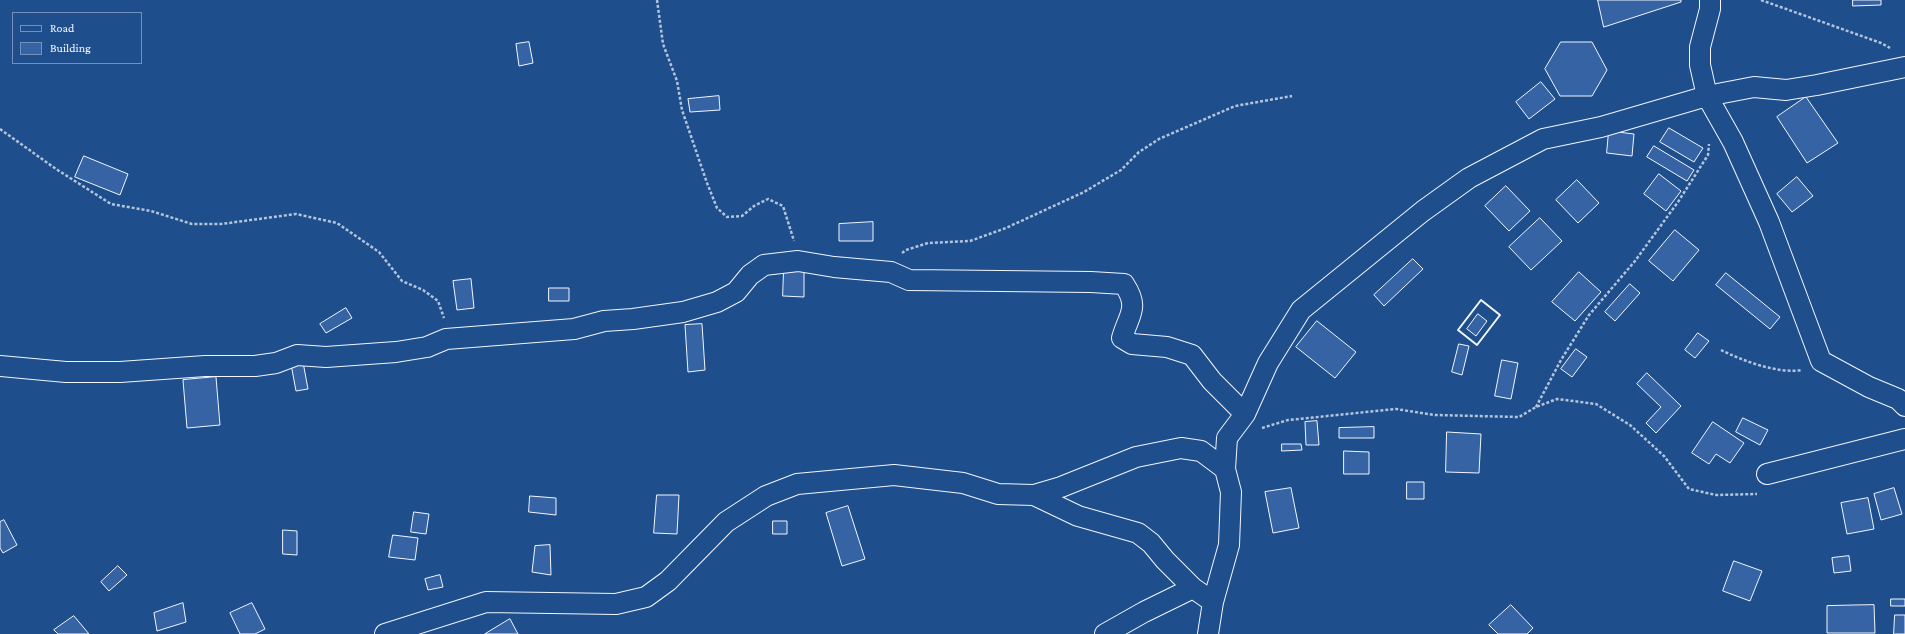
<!DOCTYPE html>
<html>
<head>
<meta charset="utf-8">
<style>
	body { margin:0 }
	#map { position:relative; width:1905px; height:634px; overflow:hidden; background:#1f4e8c; font-family:"Crimson Pro",serif }
	canvas { display:block }
	.legend { position:absolute; left:12px; top:12px; width:130px; height:52px; box-sizing:border-box; background:#1f4e8c; border:1px solid #7391ba; margin:0; padding:5px 7px; list-style:none; font-size:12px; color:#f2f6ff }
	.legend li { display:flex; align-items:center; gap:8px; height:20px }
	.legend b { width:20px; border:1px solid #7391ba }
</style>
</head>
<body>
<div id="map">
<canvas width="1905" height="634"></canvas>
<ul class="legend">
<li><b style="height:5px;background:#1f4e8c"></b>Road</li>
<li><b style="height:11px;background:#3563a3"></b>Building</li>
</ul>
</div>
<script>
const g = document.querySelector('canvas').getContext('2d');
g.lineJoin = 'round';
function fill(path, color) {
  g.fillStyle = color;
  g.fill(path, 'evenodd');
}
function trace(path, color, width, dash) {
  g.strokeStyle = color;
  g.lineWidth = width;
  g.lineCap = dash ? 'butt' : 'round';
  g.setLineDash(dash || []);
  g.stroke(path);
}
const building = new Path2D(`
	M 1598,0 L 1681,0 L 1681,2 L 1604,27 Z
	M 1853,0 L 1881,0 L 1881,5 L 1853,6 Z
	M 529,42 L 533,63 L 519,66 L 516,44 Z
	M 1561,42 L 1592,42 L 1607,70 L 1592,96 L 1560,96 L 1545,69 Z
	M 1541,82 L 1555,99 L 1529,119 L 1516,102 Z
	M 719,96 L 720,110 L 690,112 L 688,99 Z
	M 1806,97 L 1838,143 L 1807,163 L 1777,117 Z
	M 1669,128 L 1703,148 L 1694,162 L 1660,142 Z
	M 1609,131 L 1634,134 L 1632,156 L 1607,153 Z
	M 1654,146 L 1694,170 L 1687,181 L 1647,157 Z
	M 84,156 L 128,174 L 120,195 L 75,177 Z
	M 1659,174 L 1681,191 L 1666,211 L 1644,194 Z
	M 1797,177 L 1813,196 L 1792,212 L 1777,194 Z
	M 1577,180 L 1599,203 L 1578,223 L 1556,200 Z
	M 1506,186 L 1530,211 L 1509,231 L 1485,206 Z
	M 1540,218 L 1562,241 L 1531,270 L 1509,247 Z
	M 873,222 L 873,241 L 839,241 L 839,224 Z
	M 1675,230 L 1699,250 L 1673,281 L 1649,261 Z
	M 1413,259 L 1423,269 L 1384,306 L 1374,295 Z
	M 784,270 L 804,270 L 804,297 L 783,296 Z
	M 1579,272 L 1601,292 L 1575,321 L 1552,302 Z
	M 1726,273 L 1780,317 L 1770,329 L 1716,285 Z
	M 471,279 L 474,308 L 457,310 L 453,281 Z
	M 1630,284 L 1640,293 L 1615,321 L 1605,312 Z
	M 549,288 L 569,288 L 569,301 L 549,301 Z
	M 346,308 L 352,318 L 326,333 L 320,324 Z
	M 1478,314 L 1487,321 L 1476,336 L 1467,329 Z
	M 1317,321 L 1356,352 L 1335,378 L 1296,347 Z
	M 702,324 L 705,370 L 688,372 L 685,325 Z
	M 1698,333 L 1709,341 L 1695,358 L 1685,350 Z
	M 1459,344 L 1469,346 L 1462,375 L 1452,372 Z
	M 1576,349 L 1587,357 L 1572,377 L 1561,369 Z
	M 1502,360 L 1518,363 L 1511,399 L 1495,396 Z
	M 303,362 L 308,389 L 296,391 L 291,364 Z
	M 1647,373 L 1681,406 L 1656,433 L 1646,423 L 1661,407 L 1637,384 Z
	M 216,377 L 220,425 L 187,428 L 183,380 Z
	M 1743,418 L 1768,430 L 1760,445 L 1736,432 Z
	M 1317,421 L 1319,445 L 1306,445 L 1305,422 Z
	M 1713,422 L 1744,443 L 1730,463 L 1716,454 L 1709,464 L 1692,453 Z
	M 1374,427 L 1374,438 L 1339,438 L 1339,428 Z
	M 1447,432 L 1481,434 L 1479,473 L 1446,472 Z
	M 1282,444 L 1301,444 L 1302,450 L 1282,451 Z
	M 1344,451 L 1369,452 L 1369,474 L 1344,474 Z
	M 1407,482 L 1424,482 L 1424,499 L 1407,499 Z
	M 1291,488 L 1299,528 L 1273,533 L 1265,492 Z
	M 1894,488 L 1902,514 L 1881,520 L 1874,494 Z
	M 657,495 L 679,495 L 677,534 L 654,533 Z
	M 530,496 L 556,498 L 556,515 L 529,512 Z
	M 1868,498 L 1874,529 L 1847,534 L 1841,503 Z
	M 848,506 L 865,559 L 842,566 L 826,513 Z
	M 414,512 L 429,514 L 426,534 L 411,532 Z
	M 4,520 L 17,545 L 3,553 L 0,548 L 0,522 Z
	M 773,521 L 787,521 L 787,534 L 773,534 Z
	M 283,530 L 297,531 L 297,555 L 283,554 Z
	M 393,535 L 418,538 L 415,560 L 389,557 Z
	M 550,545 L 551,575 L 532,572 L 535,546 Z
	M 1849,556 L 1851,571 L 1834,573 L 1832,558 Z
	M 1734,561 L 1762,571 L 1750,601 L 1723,591 Z
	M 118,566 L 127,575 L 109,591 L 101,582 Z
	M 440,575 L 443,587 L 428,590 L 425,579 Z
	M 1891,599 L 1905,599 L 1905,606 L 1891,606 Z
	M 183,603 L 186,622 L 157,631 L 154,613 Z
	M 252,603 L 265,629 L 255,634 L 240,634 L 230,613 Z
	M 1511,605 L 1533,628 L 1527,634 L 1498,634 L 1489,625 Z
	M 1874,605 L 1875,633 L 1827,633 L 1827,606 Z
	M 1895,615 L 1905,615 L 1905,634 L 1894,634 Z
	M 74,616 L 89,634 L 58,634 L 54,630 Z
	M 510,619 L 518,634 L 485,634 Z`);
const path = new Path2D(`
	M 657,0 L 663,44 L 677,81 L 682,110 L 707,183 L 717,208 L 727,217 L 742,216 L 754,206 L 768,199 L 783,206 L 794,241
	M 1761,0 L 1881,43 L 1890,48
	M 0,129 L 56,169 L 111,204 L 151,211 L 192,224 L 221,224 L 296,214 L 337,223 L 379,252 L 402,281 L 423,290 L 438,301 L 444,318
	M 902,253 L 906,250 L 928,243 L 970,241 L 1006,228 L 1084,192 L 1121,170 L 1139,152 L 1159,139 L 1235,106 L 1292,96
	M 1721,350 C 1743,361 1778,374 1802,370
	M 1536,407 L 1561,360 L 1589,315 L 1635,261 L 1678,202 L 1708,155 L 1709,144
	M 1262,428 L 1288,420 L 1396,409 L 1435,415 L 1519,417 L 1536,407 L 1557,399 L 1596,404 L 1630,425 L 1664,456 L 1689,489 L 1716,495 L 1757,494`);
const street = new Path2D(`
	M 1710,0 L 1710,9 L 1700,47 L 1700,65 L 1707,96 L 1733,142 L 1769,222 L 1821,361 L 1869,387 L 1898,399 L 1905,406
	M 0,366 L 66,372 L 120,372 L 205,366 L 255,366 L 276,363 L 297,355 L 326,357 L 396,352 L 427,347 L 446,339 L 574,329 L 604,321 L 633,319 L 683,312 L 717,302 L 736,292 L 750,275 L 764,265 L 798,261 L 834,267 L 891,272 L 909,280 L 1091,282 L 1124,284 C 1140,308 1129,314 1122,338 L 1132,344 L 1167,347 L 1192,355 L 1212,381 L 1245,414
	M 1225,469 L 1227,438 L 1245,414 L 1268,363 L 1301,310 L 1423,211 L 1469,178 L 1543,139 L 1601,127 L 1707,96 L 1754,87 L 1786,90 L 1817,85 L 1905,67
	M 1767,474 L 1905,439
	M 1034,495 L 1078,516 L 1138,533 L 1151,543 L 1165,560 L 1193,588 L 1213,602
	M 385,634 L 486,602 L 616,604 L 646,597 L 668,581 L 726,522 L 766,496 L 797,484 L 894,475 L 963,483 L 998,494 L 1034,495 L 1061,487 L 1136,457 L 1181,448 L 1201,451 L 1225,469 L 1231,492 L 1229,545 L 1213,602 L 1208,634
	M 1105,634 L 1144,612 L 1193,588`);
const wall = new Path2D(`
	M 1481,300 L 1500,315 L 1477,345 L 1458,330 Z`);
fill(building, '#3563a3');
trace(building, '#f2f6ff', 1);
trace(street, '#f2f6ff', 22);
trace(path, '#b3c4dc', 2.5, [3, 2]);
trace(street, '#1f4e8c', 20);
trace(wall, '#f2f6ff', 2);
</script>
</body>
</html>
